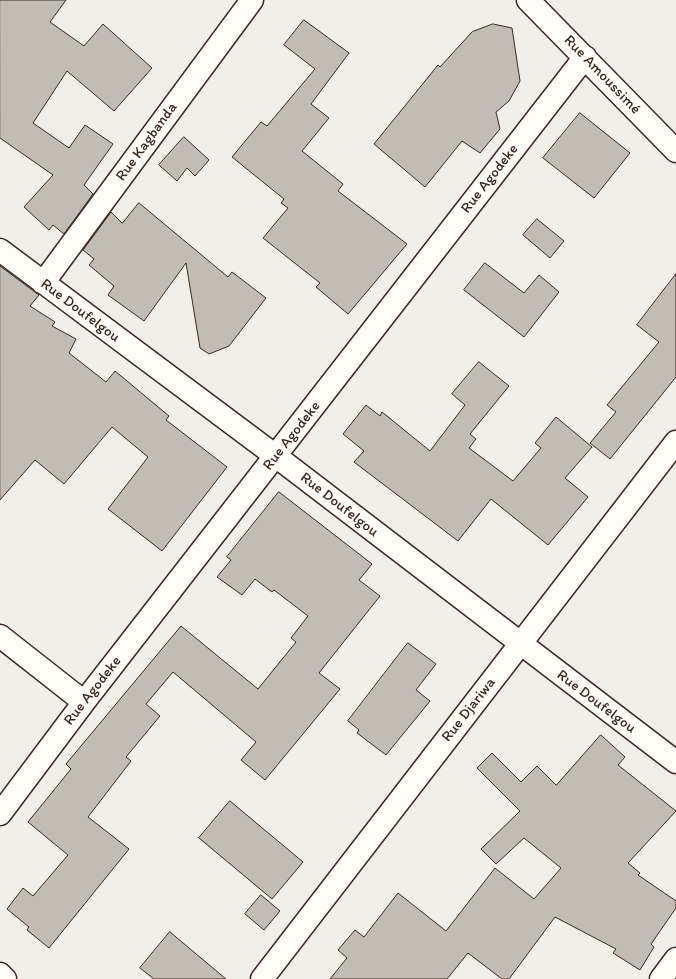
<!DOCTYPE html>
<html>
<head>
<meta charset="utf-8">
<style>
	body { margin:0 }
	canvas { display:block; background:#f1efea }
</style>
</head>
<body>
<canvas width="676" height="979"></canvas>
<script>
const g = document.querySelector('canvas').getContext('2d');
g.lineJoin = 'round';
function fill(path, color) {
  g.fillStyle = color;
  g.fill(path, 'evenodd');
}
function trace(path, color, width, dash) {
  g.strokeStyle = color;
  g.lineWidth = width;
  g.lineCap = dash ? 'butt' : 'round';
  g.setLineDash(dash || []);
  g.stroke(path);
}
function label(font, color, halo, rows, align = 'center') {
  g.font = font + ' Itim,sans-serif';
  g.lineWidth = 3;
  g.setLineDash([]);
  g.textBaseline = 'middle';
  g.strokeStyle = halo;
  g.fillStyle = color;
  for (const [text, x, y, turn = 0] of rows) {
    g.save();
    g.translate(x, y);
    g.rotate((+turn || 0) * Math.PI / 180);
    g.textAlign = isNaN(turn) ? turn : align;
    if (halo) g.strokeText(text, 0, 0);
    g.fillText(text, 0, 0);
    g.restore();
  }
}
const building = new Path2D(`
	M 0,0 L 66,0 L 50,22 L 84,46 L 103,24 L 152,68 L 114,111 L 67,71 L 33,123 L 69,148 L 85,125 L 113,144 L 84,185 L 93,194 L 64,234 L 53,225 L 49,230 L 24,207 L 53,175 L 0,138 Z
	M 304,20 L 349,53 L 311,104 L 329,118 L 302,151 L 343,184 L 338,191 L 407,244 L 348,314 L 316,287 L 320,283 L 263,238 L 288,208 L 281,203 L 284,199 L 232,157 L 261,122 L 267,126 L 315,69 L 284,45 Z
	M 493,24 L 512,28 L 520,81 L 509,101 L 496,112 L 500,129 L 480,153 L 462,141 L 425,187 L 374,144 L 438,65 L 440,67 L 472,32 Z
	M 580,113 L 630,153 L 594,198 L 543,158 Z
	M 184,137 L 209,160 L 195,176 L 187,168 L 177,181 L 159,165 Z
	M 139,203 L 228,277 L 232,272 L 266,298 L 229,346 L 209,354 L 200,348 L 186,263 L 144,321 L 108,295 L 114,286 L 89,265 L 94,259 L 83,250 L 111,212 L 122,223 Z
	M 537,219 L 564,241 L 550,258 L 523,235 Z
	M 485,263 L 524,293 L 539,275 L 559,292 L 524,337 L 464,290 Z
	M 0,266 L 39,295 L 30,306 L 55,322 L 52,326 L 76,339 L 69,353 L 106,382 L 115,371 L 169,416 L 166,420 L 227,467 L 162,551 L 108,509 L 148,457 L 112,427 L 64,484 L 35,460 L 0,500 Z
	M 676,274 L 676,377 L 610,459 L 590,443 L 616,412 L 607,405 L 659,342 L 637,325 Z
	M 479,362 L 509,386 L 470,434 L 476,439 L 469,448 L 513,481 L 541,448 L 535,443 L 556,417 L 592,447 L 565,478 L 588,497 L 548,545 L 491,499 L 458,541 L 354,462 L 364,451 L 343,434 L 366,405 L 380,416 L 382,412 L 430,451 L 465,405 L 452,394 Z
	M 279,492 L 372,564 L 359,580 L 380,596 L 319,673 L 340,689 L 265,780 L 241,760 L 256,742 L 173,672 L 146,704 L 160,716 L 126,757 L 131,761 L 88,817 L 129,849 L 49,948 L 27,930 L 29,927 L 7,909 L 23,888 L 33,896 L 68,855 L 28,822 L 71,769 L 66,764 L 181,626 L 258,689 L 296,642 L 291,638 L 308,616 L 274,590 L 272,592 L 255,579 L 242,595 L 217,577 L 231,560 L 227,557 Z
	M 408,643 L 436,664 L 416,690 L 430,701 L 386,755 L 357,733 L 359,730 L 348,721 Z
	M 601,735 L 625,757 L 618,765 L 676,811 L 628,863 L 640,873 L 638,875 L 676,901 L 676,908 L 651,944 L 654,947 L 640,970 L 613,953 L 616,949 L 555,917 L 509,979 L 502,979 L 468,953 L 447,979 L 330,979 L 347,958 L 338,950 L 355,930 L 364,937 L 398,893 L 446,931 L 495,868 L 534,899 L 561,868 L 524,838 L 496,864 L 481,849 L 520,811 L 477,768 L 492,753 L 521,782 L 537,766 L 556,785 Z
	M 230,801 L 303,862 L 272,899 L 199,838 Z
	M 261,895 L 280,911 L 264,930 L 245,914 Z
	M 170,932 L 226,979 L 154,979 L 140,968 Z`);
const minor = new Path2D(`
	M 528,0 L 676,151
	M 0,250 L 277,457 L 676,762
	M 43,283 L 252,0
	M 0,636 L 84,702
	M 0,814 L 84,702 L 585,57
	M 0,974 L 5,979
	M 262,979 L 676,442
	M 661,979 L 676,959`);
const streetNames = [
	["Rue Amoussimé",602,75,46],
	["Rue Kagbanda",147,142,-54],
	["Rue Agodeke",490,179,-52],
	["Rue Doufelgou",80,311,37],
	["Rue Agodeke",292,436,-52],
	["Rue Doufelgou",339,505,38],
	["Rue Agodeke",93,691,-52],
	["Rue Doufelgou",596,702,37],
	["Rue Djariwa",469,710,-52]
];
fill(building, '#c1bcb4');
trace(building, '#3b2a1e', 1);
trace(minor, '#3b2a1e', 25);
trace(minor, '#fdfcf7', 22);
label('15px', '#3b2a1e', '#fdfcf7', streetNames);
</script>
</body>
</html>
